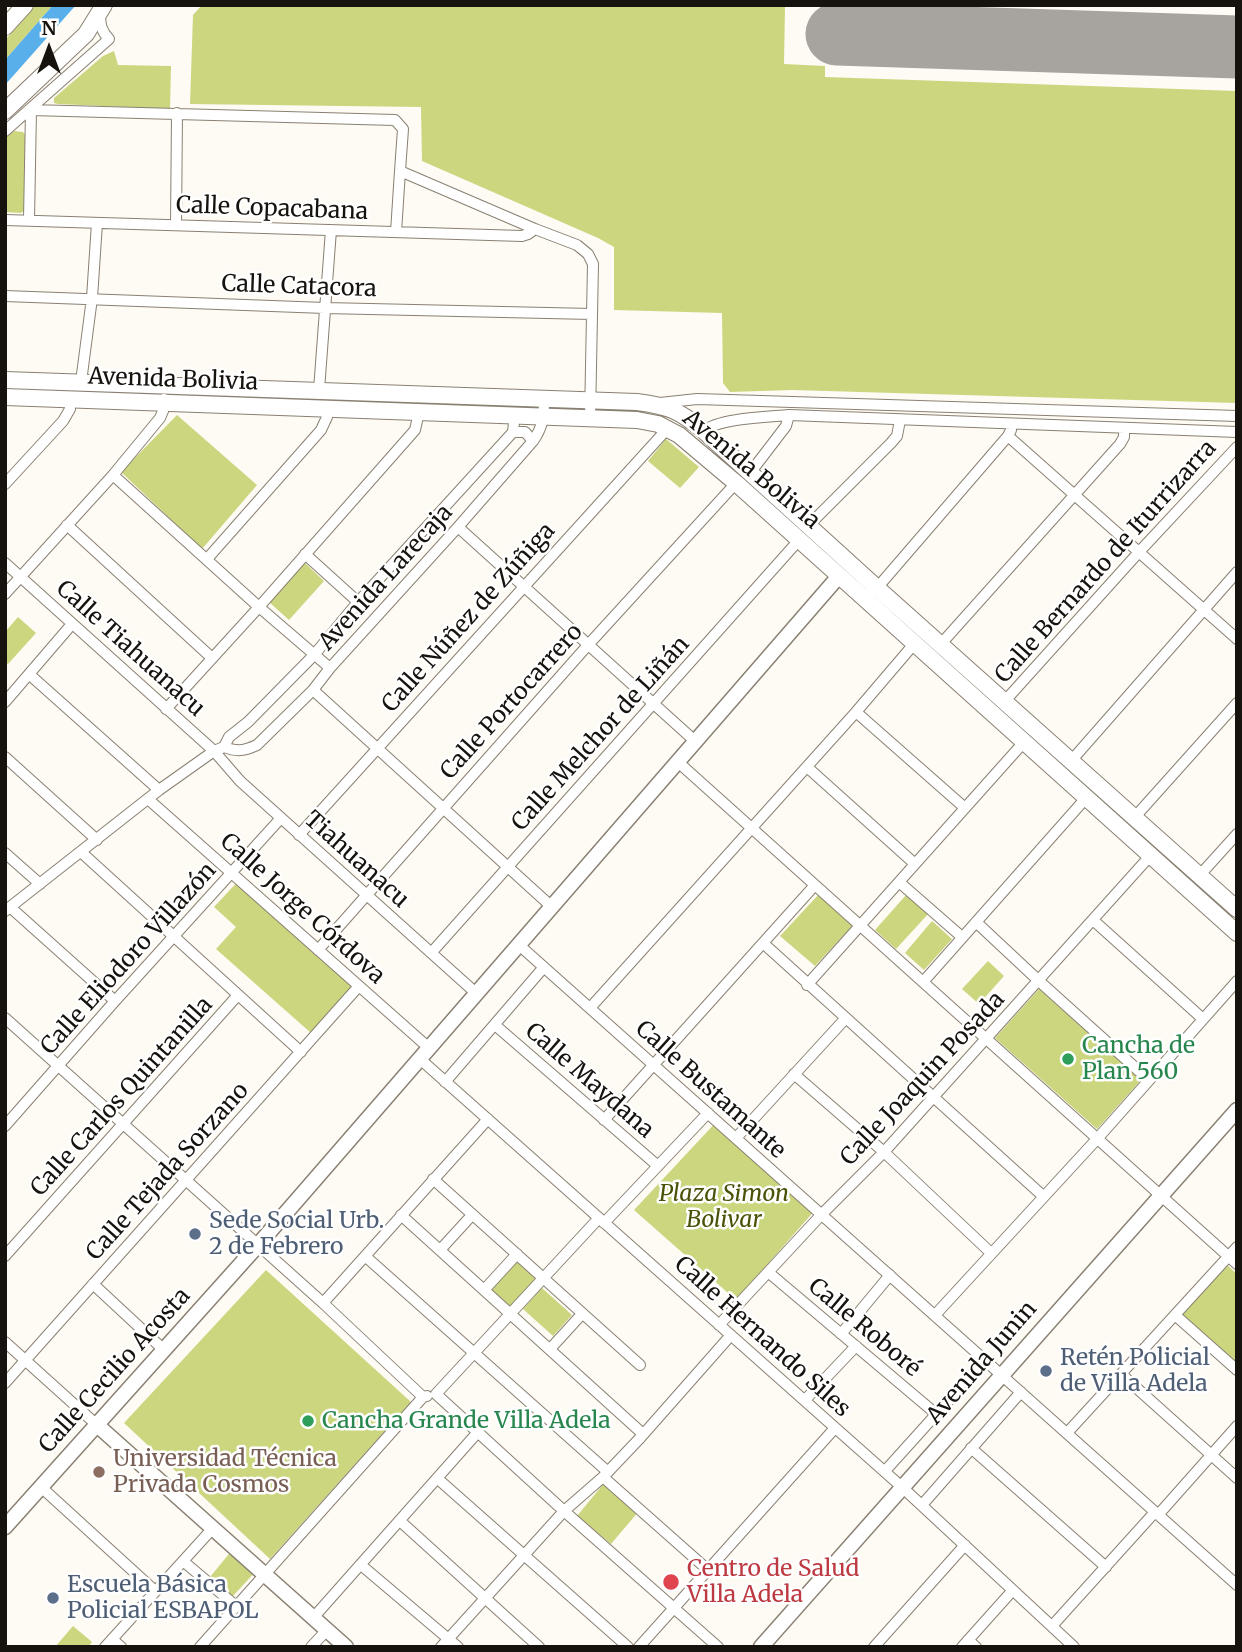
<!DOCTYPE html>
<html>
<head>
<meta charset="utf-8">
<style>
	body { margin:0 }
	#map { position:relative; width:1242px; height:1652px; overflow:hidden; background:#fefaf4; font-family:Merriweather,serif }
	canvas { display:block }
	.frame { position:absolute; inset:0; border:7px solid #16120d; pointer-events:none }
	.north { position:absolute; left:14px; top:14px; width:70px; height:70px; -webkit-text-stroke:5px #fff; paint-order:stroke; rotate:0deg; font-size:19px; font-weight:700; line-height:28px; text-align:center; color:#16120d }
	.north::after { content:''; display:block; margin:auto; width:24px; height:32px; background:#16120d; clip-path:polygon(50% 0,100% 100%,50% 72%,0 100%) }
</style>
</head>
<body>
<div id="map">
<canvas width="1242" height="1652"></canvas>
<div class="frame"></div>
<div class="north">N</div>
</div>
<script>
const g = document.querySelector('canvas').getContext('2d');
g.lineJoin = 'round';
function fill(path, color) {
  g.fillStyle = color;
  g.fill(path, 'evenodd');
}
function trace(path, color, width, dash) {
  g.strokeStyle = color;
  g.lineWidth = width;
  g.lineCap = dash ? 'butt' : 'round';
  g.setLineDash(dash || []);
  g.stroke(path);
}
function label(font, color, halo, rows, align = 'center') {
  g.font = font + ' Merriweather,serif';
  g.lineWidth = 5;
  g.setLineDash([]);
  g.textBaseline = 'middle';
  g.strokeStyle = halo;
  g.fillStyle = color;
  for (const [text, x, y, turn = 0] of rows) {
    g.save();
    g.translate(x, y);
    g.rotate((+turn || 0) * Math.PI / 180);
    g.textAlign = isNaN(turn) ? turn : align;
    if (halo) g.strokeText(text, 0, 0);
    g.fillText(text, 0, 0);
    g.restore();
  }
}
const green = new Path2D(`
	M 36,5 L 53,5 L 5,60 L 5,40 Z
	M 202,5 L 785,5 L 784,64 L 825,66 L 825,77 L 1237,91 L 1237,403 L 792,390 L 730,392 L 723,383 L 722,313 L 614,310 L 614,247 L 598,238 L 422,161 L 421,107 L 190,104 L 193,15 Z
	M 114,51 L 118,65 L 171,66 L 170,109 L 58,104 L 54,103 L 54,98 L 103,56 Z
	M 14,131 L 23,132 L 26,136 L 24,211 L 21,213 L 5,212 L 5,138 Z
	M 177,415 L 257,485 L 202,549 L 121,472 Z
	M 666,439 L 699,467 L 680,488 L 648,461 Z
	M 305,563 L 324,581 L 289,620 L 269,602 Z
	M 18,617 L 36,633 L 8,664 L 5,662 L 5,632 Z
	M 242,877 L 359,981 L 311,1033 L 216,949 L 236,927 L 214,907 Z
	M 820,893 L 855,923 L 815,966 L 780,936 Z
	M 907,894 L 929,913 L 896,949 L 875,930 Z
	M 932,921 L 952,939 L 924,970 L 905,953 Z
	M 988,961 L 1004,976 L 979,1004 L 962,989 Z
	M 1039,989 L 1141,1080 L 1097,1129 L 995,1038 Z
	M 719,1119 L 816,1209 L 736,1300 L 634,1210 Z
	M 516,1257 L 540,1279 L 511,1311 L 487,1290 Z
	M 1227,1265 L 1237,1274 L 1237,1365 L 1181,1316 Z
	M 266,1270 L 411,1402 L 270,1559 L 124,1423 Z
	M 542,1288 L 572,1315 L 553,1336 L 523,1309 Z
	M 605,1482 L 639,1511 L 611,1544 L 577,1516 Z
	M 233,1549 L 258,1569 L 233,1596 L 210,1577 Z
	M 73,1626 L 92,1642 L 88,1647 L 55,1647 Z`);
const water = new Path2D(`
	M 53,5 L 76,5 L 5,85 L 5,60 Z`);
const taxiway = new Path2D(`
	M 856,5 C 850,15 849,25 856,35
	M 943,5 L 983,30 L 1006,40`);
const runway = new Path2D(`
	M 837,34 L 1237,47`);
const street = new Path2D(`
	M 31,110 L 395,120 L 403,129 L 400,171 L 535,229 L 577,245 L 588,254 L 593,264 L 590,418
	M 5,131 L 109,39 C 102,32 100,25 100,14
	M 5,220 L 522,236 L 528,234 L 535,229
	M 29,220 L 31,110
	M 176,225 L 177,113
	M 396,232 L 400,171
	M 5,296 L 325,308 L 592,314
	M 81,382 L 92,298 L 97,223
	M 319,390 L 331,230
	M 660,403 L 697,399 L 1237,416
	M 704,431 C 719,418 769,417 789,415 L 1237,432
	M 513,432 L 525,432 L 533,441
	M 1008,436 L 1237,639
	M 750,473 L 786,426 L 789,415
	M 113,475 L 259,607 L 330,668
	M 5,484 L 63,421 L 70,409 L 70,399
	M 67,525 L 212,658
	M 809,525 L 891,443 L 897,436 L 900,420
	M 458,527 L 696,742
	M 305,554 L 358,602
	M 207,559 L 321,430 L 327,417 L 328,409
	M 5,563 L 214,751 L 240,781 L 477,994
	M 877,588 L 1008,436 L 1011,430
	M 5,594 L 113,475 L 160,418 L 163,411 L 164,399
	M 940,645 L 1120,444 L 1124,437 L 1124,428
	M 30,675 L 159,790
	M 313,690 L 552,907
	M 5,702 L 72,624
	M 1004,702 L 1139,552 L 1237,447
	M 166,709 L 259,607 L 415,430 L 419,412
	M 856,712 L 965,808
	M 224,747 L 229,737 L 248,722 L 314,655 L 358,602 L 513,432 L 515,413
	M 5,757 L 97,840
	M 1071,761 L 1237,572
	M 678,762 L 1237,1264
	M 807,767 L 915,864
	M 148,799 L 429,1048
	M 1134,818 L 1237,703
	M 299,835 L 668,428
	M 81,852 L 301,1052
	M 5,853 L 40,884
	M 1199,876 L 1237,834
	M 899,882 L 962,937
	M 10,907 L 115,1001
	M 5,911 L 159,790 L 214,751 L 224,747 C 237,752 244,751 257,745 L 313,690 L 330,668 L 458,527 L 533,441 C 543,427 544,416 544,399
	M 1093,920 L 1203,1019
	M 976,922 L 1039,981 L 1149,1080
	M 763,943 L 1043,1196
	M 519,945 L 1237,1585
	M 318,950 L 588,645 L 736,483
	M 432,952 L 799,540
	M 923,982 L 1086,798
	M 807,985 L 1024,742
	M 590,1008 L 856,712 L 914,644
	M 5,1018 L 323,1303 L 423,1397
	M 495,1025 L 658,1166
	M 420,1059 L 903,1488 L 1074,1647
	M 794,1074 L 884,1152 L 991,1253
	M 445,1082 L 544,967
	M 604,1120 L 815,885
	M 5,1126 L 115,1001 L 281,818
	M 736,1138 L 845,1019
	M 433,1179 L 640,1365
	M 401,1215 L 643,1434
	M 604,1223 L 708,1113
	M 440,1250 L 472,1215
	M 5,1256 L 238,995
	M 365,1256 L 608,1472
	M 768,1272 L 935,1413
	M 93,1284 L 164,1350
	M 484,1290 L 517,1254
	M 323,1303 L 488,1119
	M 935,1315 L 1097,1139 L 1237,981
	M 1175,1315 L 1237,1370
	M 719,1325 L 822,1214 L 884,1152 L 1150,856
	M 841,1334 L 890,1275
	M 5,1342 L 97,1425
	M 550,1349 L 582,1314
	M 1121,1374 L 1237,1478
	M 5,1383 L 359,986
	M 436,1394 L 564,1511 L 718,1647
	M 436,1394 L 599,1218
	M 805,1400 L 856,1346
	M 1067,1433 L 1237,1247
	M 971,1448 L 1106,1567
	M 885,1471 L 985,1360
	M 603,1477 L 708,1570
	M 438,1479 L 628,1647
	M 41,1487 L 155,1591
	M 922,1505 L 1021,1392
	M 1158,1515 L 1237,1426
	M 400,1521 L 539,1647
	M 183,1561 L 236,1606
	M 361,1565 L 458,1647
	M 313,1618 L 478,1432
	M 1052,1626 L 1155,1512
	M 112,1639 L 121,1647
	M 968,1640 L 976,1647
	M 105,1647 L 213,1528
	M 200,1647 L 423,1397 L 427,1396
	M 311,1647 L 327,1630
	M 441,1647 L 564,1511 L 603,1477 L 641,1437 L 731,1335
	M 639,1647 L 835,1428
	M 874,1647 L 965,1545
	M 962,1647 L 1013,1590`);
const secondary = new Path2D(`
	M 97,1425 L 346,1647
	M 5,1527 L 258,1245 L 839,576
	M 761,1647 L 1237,1110`);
const primary = new Path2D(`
	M 5,27 L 25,5
	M 5,111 L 86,34 L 104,5
	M 5,380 L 637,402 C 669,406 680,411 704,431 L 877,588 L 1237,909
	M 5,397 L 637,420 L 658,424 L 679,435 L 736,483 L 1237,933`);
const markers = [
	[1068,1059,7,"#2e9e5b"],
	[195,1234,7,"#5c6f8a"],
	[1046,1371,7,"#5c6f8a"],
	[308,1421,7,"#2e9e5b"],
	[99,1472,7,"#8d6e63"],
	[671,1582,9,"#e0444e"],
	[53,1598,7,"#5c6f8a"]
];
const streetNames = [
	["Calle Copacabana",272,209,2],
	["Calle Catacora",299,287,2],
	["Avenida Bolivia",173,380,2],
	["Avenida Bolivia",751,470,40],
	["Calle Bernardo de Iturrizarra",1106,562,-48],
	["Avenida Larecaja",386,578,-48],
	["Calle Núñez de Zúñiga",469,618,-48],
	["Calle Tiahuanacu",130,649,42],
	["Calle Portocarrero",512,702,-48],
	["Calle Melchor de Liñán",601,734,-48],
	["Tiahuanacu",356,860,42],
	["Calle Jorge Córdova",302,909,42],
	["Calle Eliodoro Villazón",129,959,-48],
	["Calle Joaquin Posada",923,1079,-47],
	["Calle Maydana",589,1081,41],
	["Calle Bustamante",710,1090,42],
	["Calle Carlos Quintanilla",122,1097,-48],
	["Calle Tejada Sorzano",168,1172,-48],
	["Calle Roboré",864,1328,40],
	["Calle Hernando Siles",762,1337,42],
	["Avenida Junin",982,1363,-49],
	["Calle Cecilio Acosta",115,1371,-48]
];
const leisureNames = [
	["Cancha de",1082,1046],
	["Plan 560",1082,1072],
	["Cancha Grande Villa Adela",322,1421]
];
const parkNames = [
	["Plaza Simon",724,1194],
	["Bolivar",724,1220]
];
const serviceNames = [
	["Sede Social Urb.",209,1221],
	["2 de Febrero",209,1247],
	["Retén Policial",1060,1358],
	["de Villa Adela",1060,1384],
	["Escuela Básica",67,1585],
	["Policial ESBAPOL",67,1611]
];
const educationNames = [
	["Universidad Técnica",113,1459],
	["Privada Cosmos",113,1485]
];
const healthNames = [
	["Centro de Salud",687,1569],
	["Villa Adela",687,1595]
];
fill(green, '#ccd67e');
fill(water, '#58afe9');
trace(taxiway, '#a7a39e', 24);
trace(runway, '#a7a39e', 63);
trace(street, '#898072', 12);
trace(secondary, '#898072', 17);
trace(primary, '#898072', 18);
trace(street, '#fff', 10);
trace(secondary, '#fff', 14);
trace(primary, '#fff', 16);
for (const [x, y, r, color] of markers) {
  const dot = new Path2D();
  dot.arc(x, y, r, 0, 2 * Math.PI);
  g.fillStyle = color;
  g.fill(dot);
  trace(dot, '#fff', 2.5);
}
label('23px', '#16120d', '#fff', streetNames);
label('23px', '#27864d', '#fff', leisureNames, 'left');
label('italic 23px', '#4c5108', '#fff', parkNames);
label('23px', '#4e5e75', '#fff', serviceNames, 'left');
label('23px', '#785e54', '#fff', educationNames, 'left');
label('23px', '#be3a42', '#fff', healthNames, 'left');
</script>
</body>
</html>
